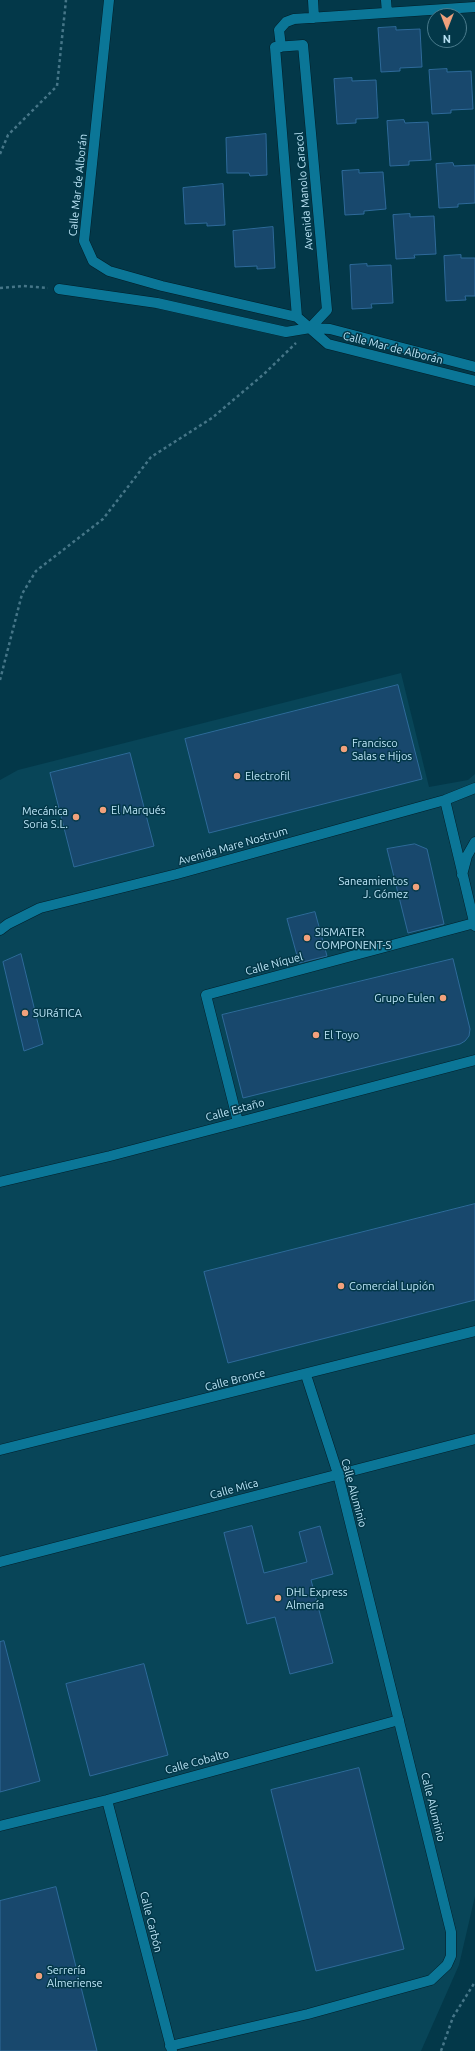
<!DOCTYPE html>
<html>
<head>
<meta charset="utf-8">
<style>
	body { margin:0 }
	#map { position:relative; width:475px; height:2051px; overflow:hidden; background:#033849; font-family:Ubuntu,sans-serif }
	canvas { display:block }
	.north { position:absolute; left:427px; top:8px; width:40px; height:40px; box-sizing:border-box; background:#033849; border:1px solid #4d7e8f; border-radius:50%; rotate:180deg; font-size:11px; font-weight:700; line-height:16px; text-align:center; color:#bde6f8 }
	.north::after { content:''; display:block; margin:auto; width:14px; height:18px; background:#f1a17c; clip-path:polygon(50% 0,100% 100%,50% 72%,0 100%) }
</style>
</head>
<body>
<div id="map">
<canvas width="475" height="2051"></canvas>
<div class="north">N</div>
</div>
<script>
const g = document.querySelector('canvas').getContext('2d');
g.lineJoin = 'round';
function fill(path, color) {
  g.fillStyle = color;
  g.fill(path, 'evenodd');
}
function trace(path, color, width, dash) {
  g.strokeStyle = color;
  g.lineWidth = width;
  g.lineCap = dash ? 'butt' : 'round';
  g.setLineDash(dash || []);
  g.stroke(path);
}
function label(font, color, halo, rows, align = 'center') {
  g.font = font + ' Ubuntu,sans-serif';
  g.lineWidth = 3;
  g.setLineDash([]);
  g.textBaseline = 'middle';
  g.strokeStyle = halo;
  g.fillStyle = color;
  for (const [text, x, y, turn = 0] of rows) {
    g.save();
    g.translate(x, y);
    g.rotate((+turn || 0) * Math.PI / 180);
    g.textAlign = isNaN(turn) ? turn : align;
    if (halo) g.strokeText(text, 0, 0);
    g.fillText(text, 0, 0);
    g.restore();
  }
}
const built = new Path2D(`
	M 401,673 L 429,787 L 468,780 L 475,774 L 475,1896 L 459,1965 L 421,2051 L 0,2051 L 0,780 L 18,770 Z`);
const building = new Path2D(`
	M 396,27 L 396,30 L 420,29 L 422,67 L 400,68 L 400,71 L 381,72 L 378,28 Z
	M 447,69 L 447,72 L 471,71 L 473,109 L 451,110 L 451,113 L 432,114 L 429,70 Z
	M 352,78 L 352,81 L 376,80 L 378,118 L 356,119 L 356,123 L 337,124 L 334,79 Z
	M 404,120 L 405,123 L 428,122 L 431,160 L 409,161 L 409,165 L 390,166 L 387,121 Z
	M 266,134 L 267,175 L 250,176 L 249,173 L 227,173 L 226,138 Z
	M 453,163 L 454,166 L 475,165 L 475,203 L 458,204 L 458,207 L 439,208 L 436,164 Z
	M 359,170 L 359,173 L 383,172 L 386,209 L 364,211 L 364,214 L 345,215 L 342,171 Z
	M 223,184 L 225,225 L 207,226 L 207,223 L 185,224 L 183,188 Z
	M 410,214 L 410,217 L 434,216 L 436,254 L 414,255 L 415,258 L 396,259 L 393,215 Z
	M 273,227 L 275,268 L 257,269 L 257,266 L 235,267 L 233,231 Z
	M 461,255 L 461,258 L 475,258 L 475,296 L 465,296 L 466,300 L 446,301 L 444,256 Z
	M 367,264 L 367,266 L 391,265 L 393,303 L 371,304 L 372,308 L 352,309 L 350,265 Z
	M 398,685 L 422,779 L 209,833 L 185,739 Z
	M 130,753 L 154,846 L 74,867 L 50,773 Z
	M 415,844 L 427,849 L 444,924 L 408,933 L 387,849 Z
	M 315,912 L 327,956 L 299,963 L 287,919 Z
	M 21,954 L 43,1044 L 24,1051 L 3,962 Z
	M 453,959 L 470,1029 L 469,1036 L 465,1041 L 460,1044 L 243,1098 L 222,1015 Z
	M 475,1204 L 475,1300 L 228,1363 L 204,1272 Z
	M 252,1526 L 264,1573 L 307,1562 L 299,1532 L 320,1526 L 333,1574 L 311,1580 L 333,1663 L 290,1674 L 275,1617 L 247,1624 L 224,1533 Z
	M 4,1641 L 40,1781 L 0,1792 L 0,1642 Z
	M 144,1664 L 168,1755 L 90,1776 L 66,1684 Z
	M 359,1768 L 404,1949 L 316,1971 L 271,1790 Z
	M 56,1887 L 97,2051 L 0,2051 L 0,1901 Z`);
const path = new Path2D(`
	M 0,154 L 8,135 L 57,86 L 66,0
	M 0,288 L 23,286 L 48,288
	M 0,680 L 22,594 L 36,571 L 103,519 L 151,457 L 212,418 L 264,374 L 296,343
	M 441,2051 L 453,2017 L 475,1982`);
const minor = new Path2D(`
	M 109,0 L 84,241 L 93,261 L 109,271 L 162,286 L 297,317 L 328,344 L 475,381
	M 313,0 L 314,18
	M 386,0 L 387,13
	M 281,47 L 279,30 L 286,22 L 294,19 L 475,7
	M 59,289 L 157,303 L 286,332 L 310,328 L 330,329 L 475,367
	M 297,317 L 275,47 L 303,45 L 327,310 L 310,328
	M 445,800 L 475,926
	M 462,875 L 467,856 L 475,842
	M 0,930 L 8,924 L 40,908 L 177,874 L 445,800 L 475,788
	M 238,1122 L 206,995 L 474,923
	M 0,1182 L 110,1156 L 475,1060
	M 0,1450 L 475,1331
	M 0,1562 L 475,1439
	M 107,1800 L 172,2051
	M 0,1826 L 107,1800 L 399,1720
	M 170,2046 L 308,2014 L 431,1980 L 447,1965 L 451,1956 L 451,1932 L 338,1474 L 306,1375`);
const markers = [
	[344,749,4,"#f1a17c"],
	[237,776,4,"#f1a17c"],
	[103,810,4,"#f1a17c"],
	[76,817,4,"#f1a17c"],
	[416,887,4,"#f1a17c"],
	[307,938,4,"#f1a17c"],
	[443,998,4,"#f1a17c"],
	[25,1013,4,"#f1a17c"],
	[316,1035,4,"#f1a17c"],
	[341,1286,4,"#f1a17c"],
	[278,1598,4,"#f1a17c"],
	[39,1976,4,"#f1a17c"]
];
const streetNames = [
	["Calle Mar de Alborán",78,185,-84],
	["Avenida Manolo Caracol",304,191,-95],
	["Calle Mar de Alborán",393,348,14],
	["Avenida Mare Nostrum",233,846,-16],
	["Calle Níquel",274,964,-15],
	["Calle Estaño",235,1110,-15],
	["Calle Bronce",235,1380,-14],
	["Calle Mica",234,1489,-15],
	["Calle Aluminio",354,1493,75],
	["Calle Cobalto",197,1762,-15],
	["Calle Aluminio",433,1807,76],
	["Calle Carbón",151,1922,76]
];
const poiNames = [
	["Francisco",352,743],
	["Salas e Hijos",352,756],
	["Electrofil",245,776],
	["El Marqués",111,810],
	["Mecánica",68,811,"right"],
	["Soria S.L.",68,824,"right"],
	["Saneamientos",408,881,"right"],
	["J. Gómez",408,894,"right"],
	["SISMATER",315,932],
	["COMPONENT-S",315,945],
	["Grupo Eulen",435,998,"right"],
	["SURáTICA",33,1013],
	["El Toyo",324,1035],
	["Comercial Lupión",349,1286],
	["DHL Express",286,1592],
	["Almería",286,1605],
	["Serrería",47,1970],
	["Almeriense",47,1983]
];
fill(built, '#084558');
fill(building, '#18486d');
trace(building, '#2e6a9a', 1);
trace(minor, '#021e28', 11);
trace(path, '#467688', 2.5, [3, 3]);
trace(minor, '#0b7697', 10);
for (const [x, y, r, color] of markers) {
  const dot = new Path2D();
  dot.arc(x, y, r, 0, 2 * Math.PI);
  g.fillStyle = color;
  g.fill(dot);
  trace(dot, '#033849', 1.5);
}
label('11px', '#bde6f8', '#033849', streetNames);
label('11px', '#bde6f8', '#033849', poiNames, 'left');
</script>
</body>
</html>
